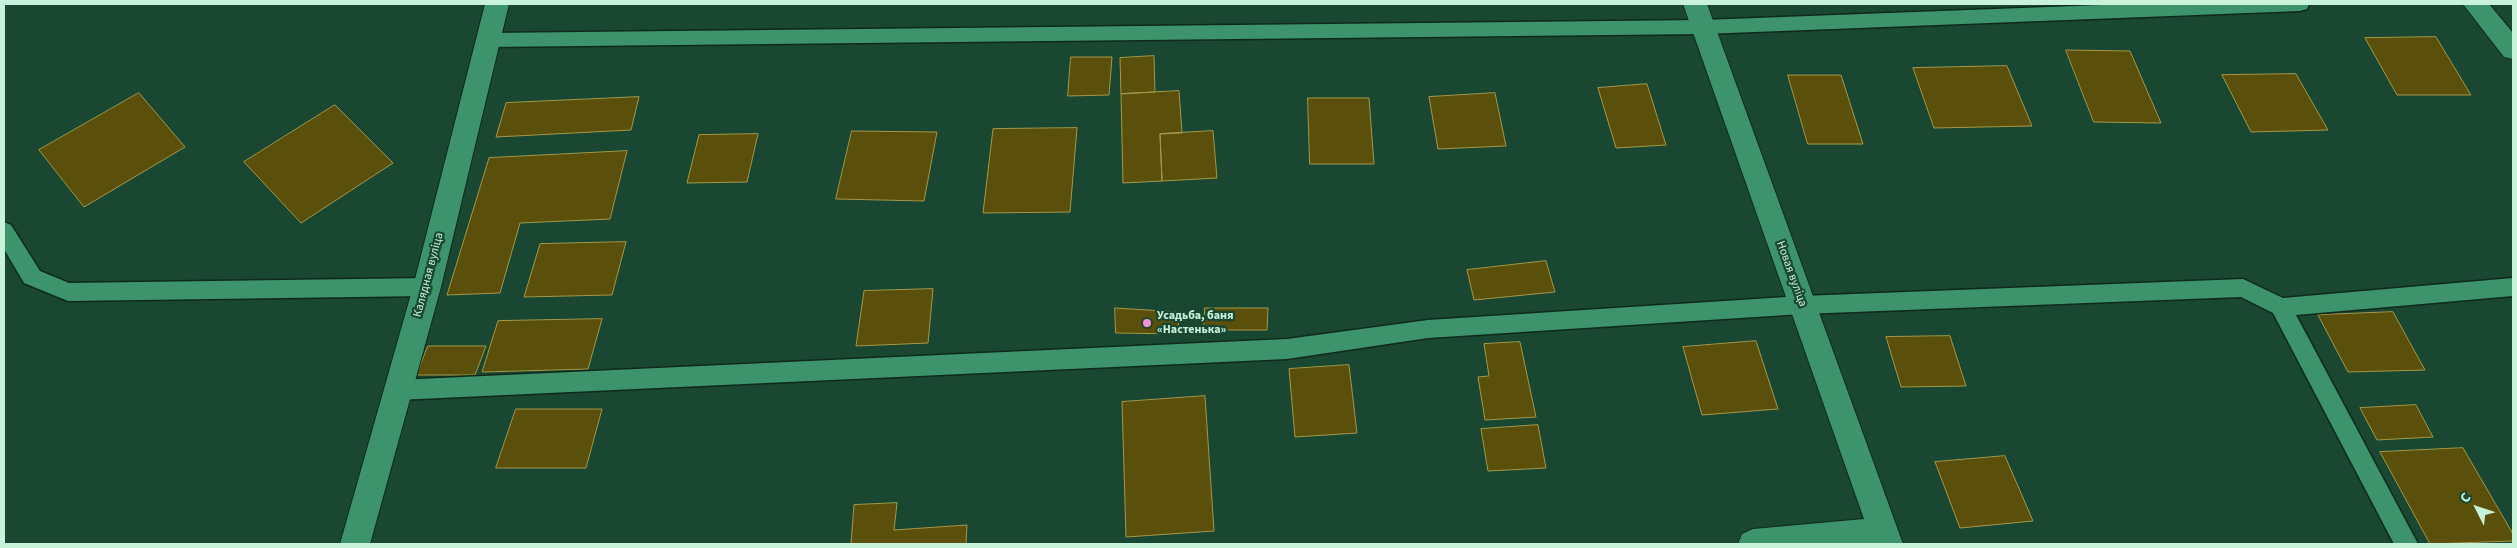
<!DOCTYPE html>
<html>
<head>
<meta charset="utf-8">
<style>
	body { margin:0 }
	#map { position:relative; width:2517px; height:548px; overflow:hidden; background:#194731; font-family:"Source Sans 3",sans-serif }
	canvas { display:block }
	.frame { position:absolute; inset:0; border:5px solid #c9f2db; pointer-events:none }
	.north { position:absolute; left:2452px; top:483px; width:50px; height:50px; -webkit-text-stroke:4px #194731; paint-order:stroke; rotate:311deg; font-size:14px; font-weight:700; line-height:20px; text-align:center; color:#c9f2db }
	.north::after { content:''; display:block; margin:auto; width:18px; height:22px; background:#c9f2db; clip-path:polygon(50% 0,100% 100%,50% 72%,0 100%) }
</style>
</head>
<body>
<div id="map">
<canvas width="2517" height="548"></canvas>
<div class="frame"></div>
<div class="north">С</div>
</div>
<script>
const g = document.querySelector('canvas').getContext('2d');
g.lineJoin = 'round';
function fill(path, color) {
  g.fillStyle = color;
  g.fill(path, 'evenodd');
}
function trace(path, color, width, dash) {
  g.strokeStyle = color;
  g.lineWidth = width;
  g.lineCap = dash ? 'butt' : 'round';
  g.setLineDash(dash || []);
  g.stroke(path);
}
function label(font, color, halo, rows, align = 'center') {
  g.font = font + ' "Source Sans 3",sans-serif';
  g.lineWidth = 4.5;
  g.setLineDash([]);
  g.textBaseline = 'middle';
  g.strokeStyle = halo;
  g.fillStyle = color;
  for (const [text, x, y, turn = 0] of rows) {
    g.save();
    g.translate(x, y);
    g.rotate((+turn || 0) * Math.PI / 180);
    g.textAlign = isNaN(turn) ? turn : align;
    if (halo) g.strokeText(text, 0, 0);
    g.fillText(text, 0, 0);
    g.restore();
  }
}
const building = new Path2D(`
	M 2436,37 L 2471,95 L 2397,95 L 2365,38 Z
	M 2066,50 L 2130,51 L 2161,123 L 2094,122 Z
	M 1154,56 L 1155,92 L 1121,94 L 1120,58 Z
	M 1071,57 L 1112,57 L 1109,95 L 1068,96 Z
	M 2007,66 L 2032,126 L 1934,128 L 1913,68 Z
	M 2296,74 L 2328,130 L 2251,132 L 2222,75 Z
	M 1788,75 L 1841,75 L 1863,144 L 1808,144 Z
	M 1647,84 L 1666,145 L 1616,148 L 1598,88 Z
	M 1179,91 L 1182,133 L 1160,134 L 1162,181 L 1123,183 L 1121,94 Z
	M 139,93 L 185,147 L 84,207 L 39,150 Z
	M 1495,93 L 1506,146 L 1438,149 L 1429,97 Z
	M 639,97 L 631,130 L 496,137 L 506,103 Z
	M 1308,98 L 1369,98 L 1374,164 L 1310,164 Z
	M 335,105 L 393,163 L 301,223 L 244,162 Z
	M 1077,128 L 1070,212 L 983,213 L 993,129 Z
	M 852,131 L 937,132 L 924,201 L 836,199 Z
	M 1213,131 L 1217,178 L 1162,181 L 1160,134 Z
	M 758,134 L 747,182 L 687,183 L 699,135 Z
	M 627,151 L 610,219 L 520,223 L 500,293 L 447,295 L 489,158 Z
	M 626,242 L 612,295 L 524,297 L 540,244 Z
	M 1546,261 L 1555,292 L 1474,300 L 1467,270 Z
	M 933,289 L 928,343 L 856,346 L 864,291 Z
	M 1115,308 L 1179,312 L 1178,334 L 1116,333 Z
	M 1205,308 L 1268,308 L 1267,330 L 1204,330 Z
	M 2393,312 L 2425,370 L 2348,372 L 2318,315 Z
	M 602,319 L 588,369 L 482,372 L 498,321 Z
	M 1950,336 L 1966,386 L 1901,387 L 1886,337 Z
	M 1756,341 L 1778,409 L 1702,415 L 1683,347 Z
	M 1520,342 L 1536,417 L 1485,420 L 1478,377 L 1489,376 L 1484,344 Z
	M 428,346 L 486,346 L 475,375 L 417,375 Z
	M 1349,365 L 1357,433 L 1295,437 L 1289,369 Z
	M 1205,396 L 1214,531 L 1126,537 L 1122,402 Z
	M 2416,405 L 2433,437 L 2377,440 L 2360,408 Z
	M 516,409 L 602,409 L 586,468 L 496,468 Z
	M 1538,425 L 1546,468 L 1488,471 L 1481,429 Z
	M 2463,448 L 2513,534 L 2513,541 L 2430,544 L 2380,452 Z
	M 2005,456 L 2033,521 L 1960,528 L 1935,462 Z
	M 897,503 L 894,530 L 967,525 L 966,544 L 851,544 L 854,505 Z`);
const lane = new Path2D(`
	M 2128,4 L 2309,4 L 2307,9 L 2300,11 L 1703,34 L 488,47 L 481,45 L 479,40 L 481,35 L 488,33 L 1703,20 Z
	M 4,222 L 11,225 L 40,271 L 69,283 L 427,278 L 435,281 L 438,287 L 435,293 L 427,296 L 68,301 L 24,283 L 4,249 Z
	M 2513,278 L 2513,296 L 2296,315 L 2418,544 L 2394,544 L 2273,313 L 2241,297 L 1802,314 L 1428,338 L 1287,359 L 397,400 L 389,397 L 386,390 L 389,383 L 397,380 L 1287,339 L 1428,320 L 1802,296 L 2243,279 L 2283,298 Z`);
const street = new Path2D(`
	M 485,4 L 509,4 L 441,287 L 370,544 L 340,544 L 413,287 Z
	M 1683,4 L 1707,4 L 1903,544 L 1738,544 L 1742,534 L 1753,529 L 1864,519 Z
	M 2463,4 L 2489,4 L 2513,33 L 2513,59 L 2504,57 Z`);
const markers = [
	[1147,323,5,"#f491d4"]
];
const streetNames = [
	["Новая вуліца",1791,274,70],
	["Калядная вуліца",429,275,-75]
];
const poiNames = [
	["Усадьба, баня",1157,316],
	["«Настенька»",1157,330]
];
fill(building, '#5a500c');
trace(building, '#a69846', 1);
trace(lane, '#0f2a1c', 3);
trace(street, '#0f2a1c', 2);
fill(lane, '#3d936b');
fill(street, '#3d936b');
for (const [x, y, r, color] of markers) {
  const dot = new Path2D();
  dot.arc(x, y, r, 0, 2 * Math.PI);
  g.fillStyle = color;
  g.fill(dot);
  trace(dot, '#194731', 2);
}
label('12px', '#c9f2db', '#194731', streetNames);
label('bold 12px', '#c9f2db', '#194731', poiNames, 'left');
</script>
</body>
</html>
